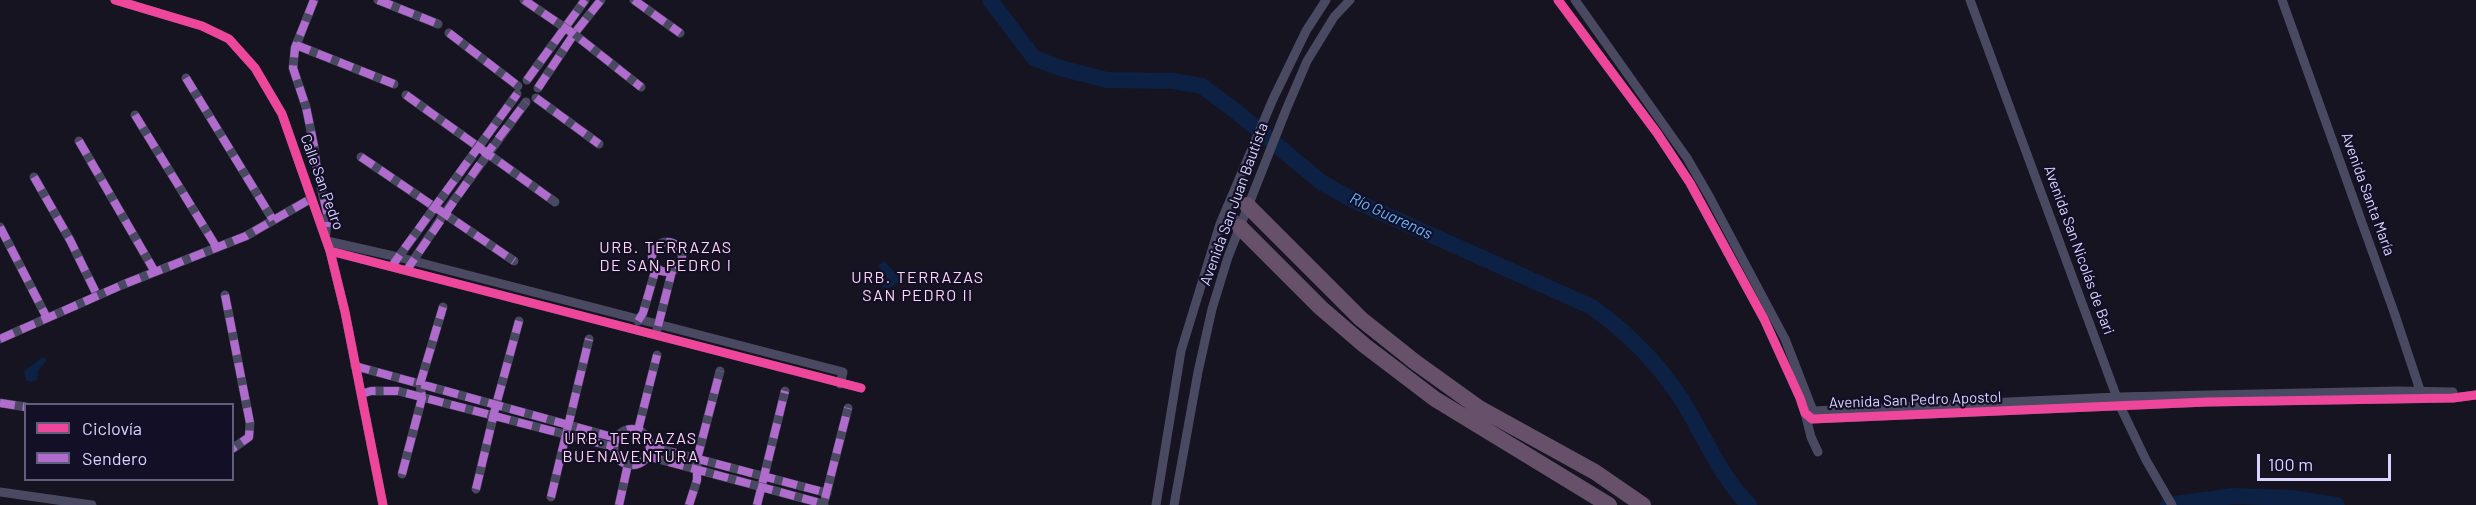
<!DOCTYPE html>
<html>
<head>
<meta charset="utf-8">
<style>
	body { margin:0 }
	#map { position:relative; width:2476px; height:505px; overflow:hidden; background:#161421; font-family:Barlow,sans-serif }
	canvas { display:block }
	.legend { position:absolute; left:24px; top:403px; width:210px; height:78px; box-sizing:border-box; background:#130f26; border:2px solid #625e7d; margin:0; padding:8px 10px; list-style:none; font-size:18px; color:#d9d4ff }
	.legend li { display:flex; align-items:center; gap:12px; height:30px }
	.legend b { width:30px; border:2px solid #625e7d }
	.scale { position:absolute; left:2257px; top:454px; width:134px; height:27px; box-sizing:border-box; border:3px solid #d9d4ff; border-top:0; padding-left:8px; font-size:18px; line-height:21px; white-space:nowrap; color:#d9d4ff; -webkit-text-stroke:4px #130f26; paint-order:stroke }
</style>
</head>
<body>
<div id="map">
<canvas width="2476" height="505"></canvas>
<ul class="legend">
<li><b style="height:8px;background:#ed469a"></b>Ciclovía</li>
<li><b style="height:8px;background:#b06ccc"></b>Sendero</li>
</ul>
<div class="scale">100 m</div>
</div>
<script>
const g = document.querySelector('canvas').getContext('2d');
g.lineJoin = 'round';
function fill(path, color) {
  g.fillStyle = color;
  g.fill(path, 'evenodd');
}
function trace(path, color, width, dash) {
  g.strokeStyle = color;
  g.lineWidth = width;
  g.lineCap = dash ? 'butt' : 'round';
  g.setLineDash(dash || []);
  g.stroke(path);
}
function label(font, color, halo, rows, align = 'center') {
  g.font = font + ' Barlow,sans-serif';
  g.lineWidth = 4.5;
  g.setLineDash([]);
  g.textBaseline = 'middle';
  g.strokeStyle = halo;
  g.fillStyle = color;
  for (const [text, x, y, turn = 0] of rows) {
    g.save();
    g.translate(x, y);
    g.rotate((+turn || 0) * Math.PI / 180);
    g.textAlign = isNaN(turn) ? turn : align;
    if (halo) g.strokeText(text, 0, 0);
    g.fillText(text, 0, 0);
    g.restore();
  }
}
const water = new Path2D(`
	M 884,261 L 902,280 L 886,290 L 881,284 L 887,277 L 878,266 Z
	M 43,357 L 47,360 L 38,371 L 37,380 L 31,382 L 26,380 L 24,371 Z`);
const river = new Path2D(`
	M 990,0 L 1034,58 L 1060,68 L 1107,80 L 1173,81 L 1202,86 L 1238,113 L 1321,182 L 1353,200 L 1592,307 C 1628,333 1658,363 1682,400 C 1704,435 1719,475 1749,505
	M 2168,505 L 2234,496 L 2291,498 L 2337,505`);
const street = new Path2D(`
	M 115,0 L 202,26 L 229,39 L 255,68 L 282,114 L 330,251 L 345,312 L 383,505
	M 314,0 L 295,48 L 293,68 L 306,107 L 314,146 L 317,171 L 327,212 L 326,234
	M 378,0 L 438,24
	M 524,0 L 574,34 L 641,87
	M 634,0 L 680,33
	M 1558,0 L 1657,133 L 1690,183 L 1764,319 L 1800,398 L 1805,413 L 1812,419 L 2207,402 L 2453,398 L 2476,395
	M 1575,0 L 1687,158 L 1709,196 L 1785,339 L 1813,411 L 2117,397 L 2398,391 L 2453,392
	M 1970,0 L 2120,406 L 2146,460 L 2172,505
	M 2282,0 L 2394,312 L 2422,396
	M 449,33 L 518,86
	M 296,45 L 394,84
	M 186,78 L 273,220
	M 527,80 L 585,0
	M 538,88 L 574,34 L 601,0
	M 406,95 L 555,202
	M 536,98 L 599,144
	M 135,115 L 217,248
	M 79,141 L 155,272
	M 361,157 L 514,261
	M 34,177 L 70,240 L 97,295
	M 1227,207 L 1240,227
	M 0,227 L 47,318
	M 327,241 L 398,257 L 843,372 L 840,384
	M652 257a15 15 0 1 1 30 0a15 15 0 1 1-30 0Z
	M 330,251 L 861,388
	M 395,262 L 517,94
	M 411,264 L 444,214 L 526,102
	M 225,295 L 250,423 L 249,437 L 232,449
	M 638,321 L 643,313 L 656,268
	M 657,330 L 672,271
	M 0,339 L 122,285 L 246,236 L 312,198
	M 355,366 L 616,438
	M 361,394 L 371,391 L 398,391 L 614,447
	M 0,403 L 26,407
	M 1805,413 L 1811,437 L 1818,452
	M614 447a18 18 0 1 1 36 0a18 18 0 1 1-36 0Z
	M 638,430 L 657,355
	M 649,446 L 827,493
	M 647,456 L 824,504
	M 402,474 L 422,398 L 420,384 L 443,307
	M 476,489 L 496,405 L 519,321
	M 0,492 L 92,505
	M 551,497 L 589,339
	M 825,499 L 848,408
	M 619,505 L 628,464
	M 689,505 L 697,480 L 697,459 L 720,371
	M 757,505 L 785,391
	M 1156,505 L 1181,351 L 1220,224 L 1273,99 L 1306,31 L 1326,0
	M 1174,505 L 1198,372 L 1212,309 L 1228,257 L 1286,110 L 1307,61 L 1334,17 L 1350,0`);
const highway = new Path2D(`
	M 1247,205 L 1361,319 L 1415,362 L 1479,408 L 1595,472 L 1643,505
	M 1240,227 L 1321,308 L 1364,345 L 1435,399 L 1609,505`);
const quiet = new Path2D(`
	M 314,0 L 295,48 L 293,68 L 306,107 L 314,146 L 317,171 L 327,212 L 327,227
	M 378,0 L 438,24
	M 524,0 L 574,34 L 641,87
	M 634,0 L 680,33
	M 449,33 L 518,86
	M 296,45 L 394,84
	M 186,78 L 273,220
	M 527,80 L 585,0
	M 538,88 L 574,34 L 601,0
	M 406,95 L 555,202
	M 536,98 L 599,144
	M 135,115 L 217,248
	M 79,141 L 155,272
	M 361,157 L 514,261
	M 34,177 L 70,240 L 97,295
	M 0,227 L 47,318
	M652 257a15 15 0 1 1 30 0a15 15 0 1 1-30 0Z
	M 391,267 L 517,94
	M 406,271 L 488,152 L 526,102
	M 225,295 L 250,423 L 249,437 L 232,449
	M 638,321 L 643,313 L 656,268
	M 658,326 L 672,271
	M 0,339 L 122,285 L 246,236 L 312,198
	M 355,366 L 616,438
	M 361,394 L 371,391 L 398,391 L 614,447
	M 0,403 L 26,407
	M614 447a18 18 0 1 1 36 0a18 18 0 1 1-36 0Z
	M 638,430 L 657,355
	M 649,446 L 827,493
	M 647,456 L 824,504
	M 402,474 L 422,398 L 420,384 L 443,307
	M 476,489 L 496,405 L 519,321
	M 551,497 L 589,339
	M 825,498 L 848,408
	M 619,505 L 628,464
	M 689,505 L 697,480 L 697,459 L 720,371
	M 757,505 L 785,391`);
const cycleway = new Path2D(`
	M 115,0 L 202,26 L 229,39 L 255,68 L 282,114 L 330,251 L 345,312 L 383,505
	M 1558,0 L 1657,133 L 1690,183 L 1764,319 L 1800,398 L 1805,413 L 1812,419 L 2207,402 L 2453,398 L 2476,395
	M 330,251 L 861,388`);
const streetNames = [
	["Calle San Pedro",322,182,70],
	["Avenida Santa María",2368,194,70],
	["Avenida San Juan Bautista",1234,204,-70],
	["Avenida San Nicolás de Bari",2079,250,70],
	["Avenida San Pedro Apostol",1915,400,-2]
];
const waterNames = [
	["Río Guarenas",1391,216,25]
];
const neighbourhoodNames = [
	["URB. TERRAZAS",666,248],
	["DE SAN PEDRO I",666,266],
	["URB. TERRAZAS",918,278],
	["SAN PEDRO II",918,296],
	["URB. TERRAZAS",631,439],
	["BUENAVENTURA",631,457]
];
fill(water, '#0d2144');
trace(river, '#0d2144', 16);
trace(street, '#4a4962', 9);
trace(highway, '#67516a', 16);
trace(quiet, '#b06ccc', 8, [15, 8]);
trace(cycleway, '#ed469a', 9);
label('15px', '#d9d4ff', '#130f26', streetNames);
label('italic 16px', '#62b6ff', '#130f26', waterNames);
g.letterSpacing = '1.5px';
label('16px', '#ffd6f0', '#130f26', neighbourhoodNames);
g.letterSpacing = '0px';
</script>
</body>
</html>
